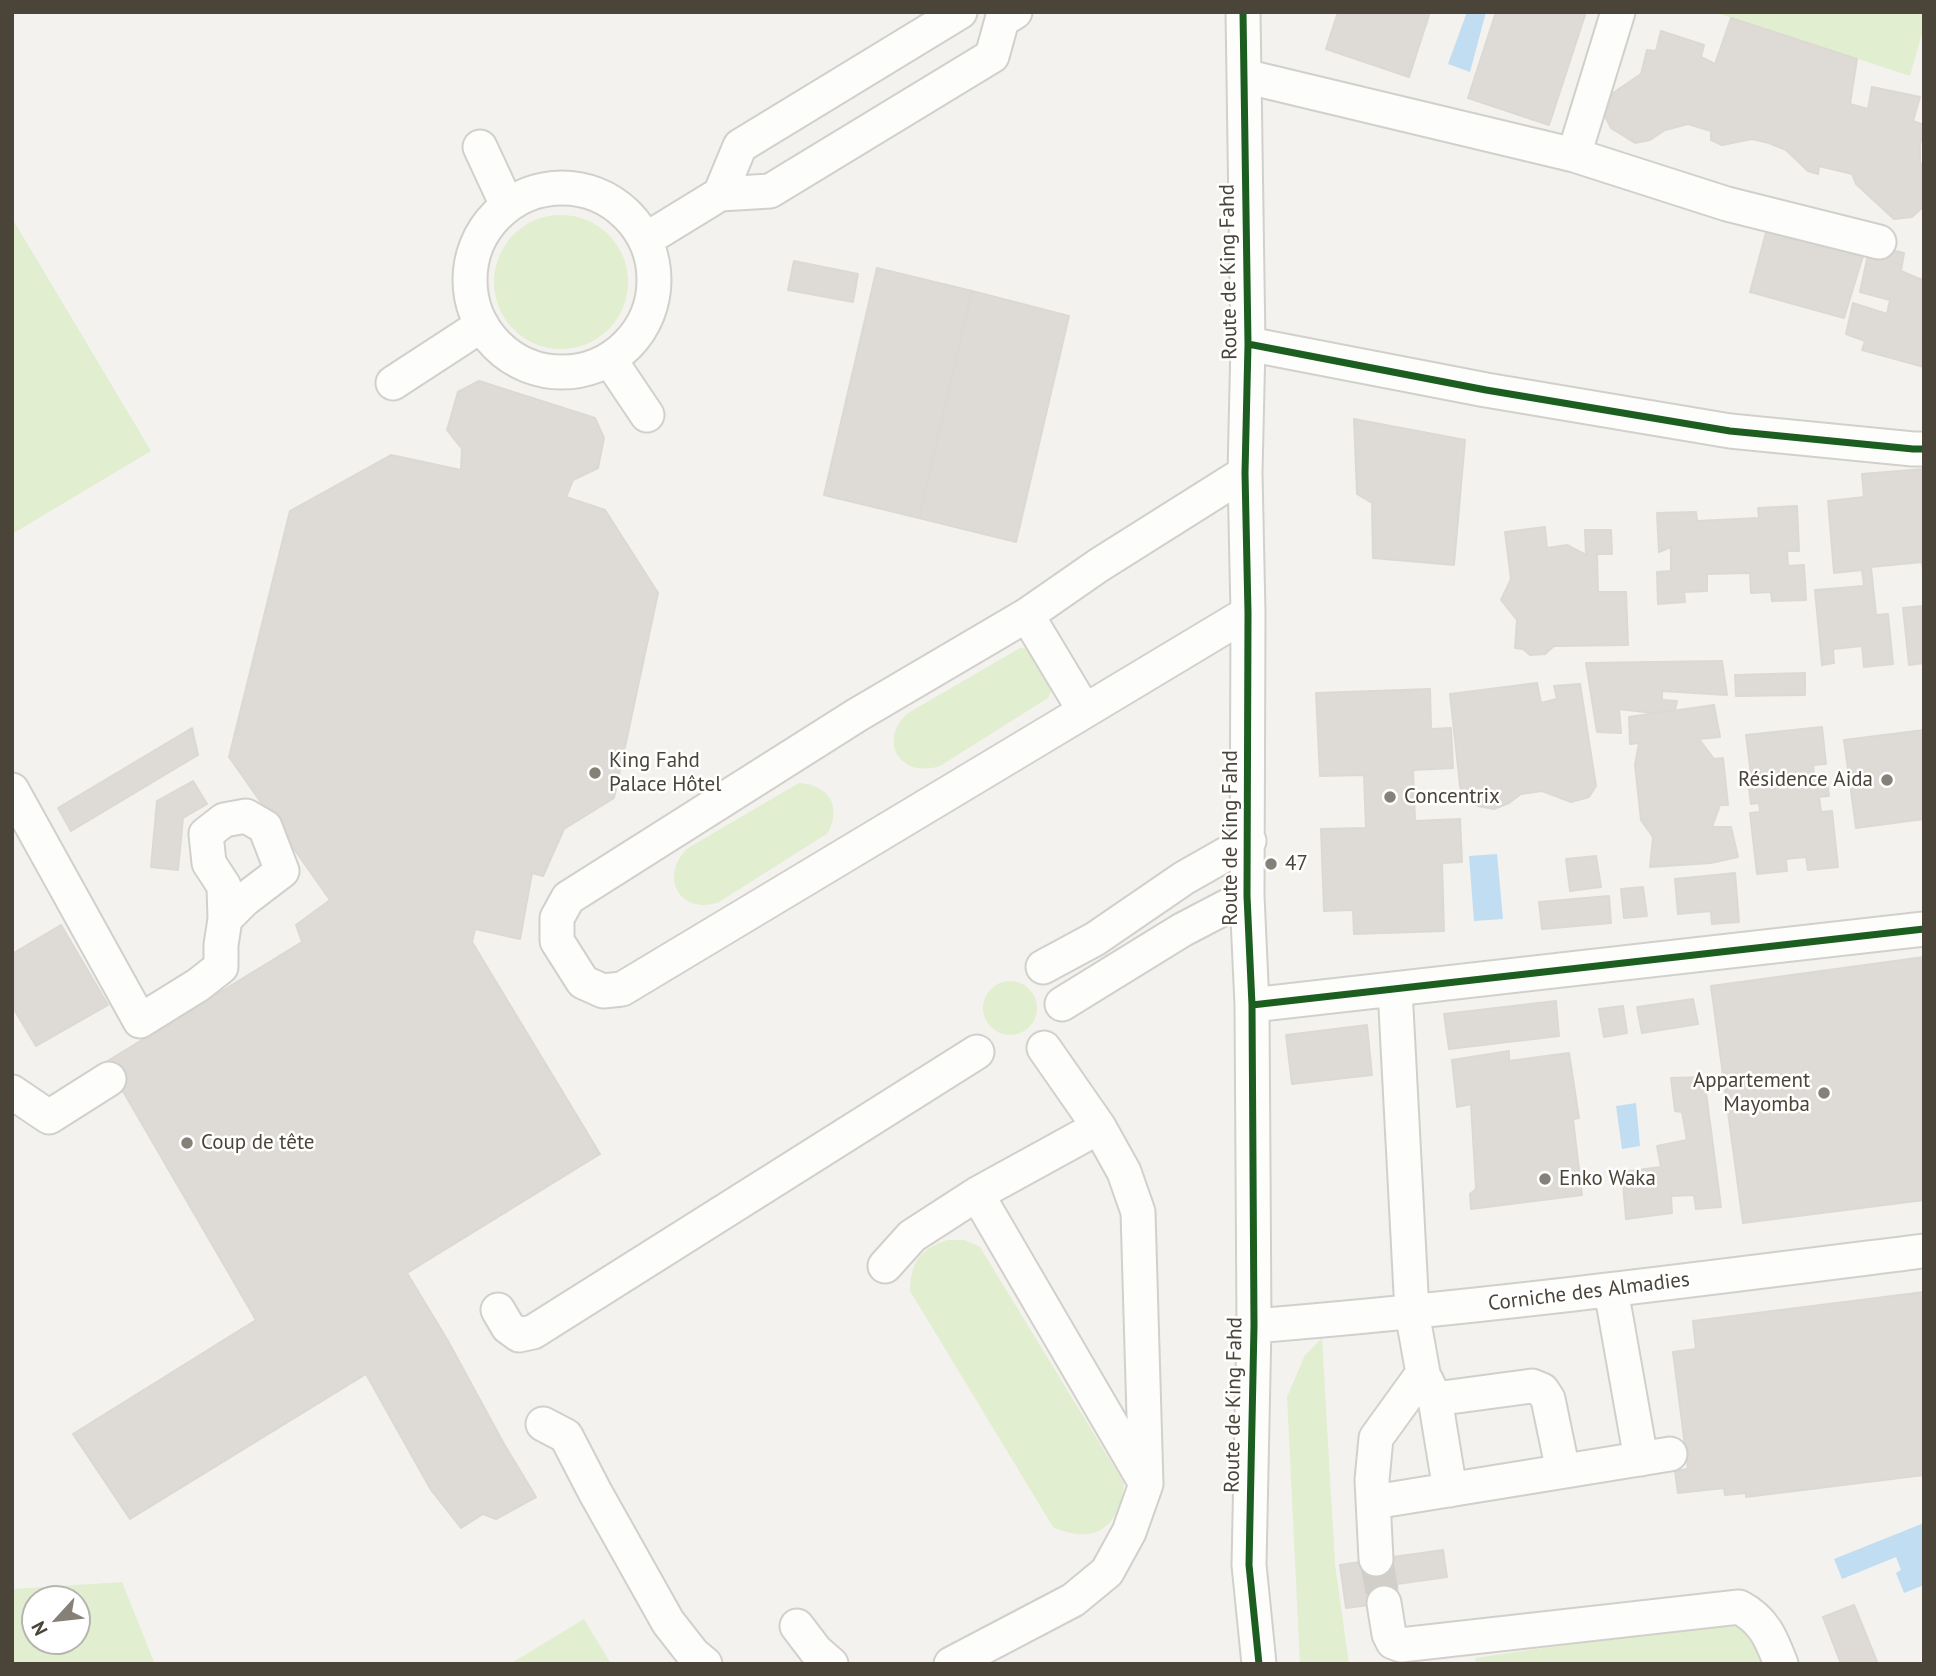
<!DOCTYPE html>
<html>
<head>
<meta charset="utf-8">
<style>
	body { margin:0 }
	#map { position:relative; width:1936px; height:1676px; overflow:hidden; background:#f4f2ee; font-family:"PT Sans",sans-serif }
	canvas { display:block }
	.frame { position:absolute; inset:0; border:14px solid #4b4439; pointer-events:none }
	.north { position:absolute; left:21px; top:1585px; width:70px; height:70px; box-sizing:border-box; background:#fff; border:2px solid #b7b4b0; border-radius:50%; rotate:243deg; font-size:19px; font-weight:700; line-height:28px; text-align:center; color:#4b4439 }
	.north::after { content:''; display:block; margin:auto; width:24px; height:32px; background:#868178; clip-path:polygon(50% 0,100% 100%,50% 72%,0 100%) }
</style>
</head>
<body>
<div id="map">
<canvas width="1936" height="1676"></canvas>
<div class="frame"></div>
<div class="north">N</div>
</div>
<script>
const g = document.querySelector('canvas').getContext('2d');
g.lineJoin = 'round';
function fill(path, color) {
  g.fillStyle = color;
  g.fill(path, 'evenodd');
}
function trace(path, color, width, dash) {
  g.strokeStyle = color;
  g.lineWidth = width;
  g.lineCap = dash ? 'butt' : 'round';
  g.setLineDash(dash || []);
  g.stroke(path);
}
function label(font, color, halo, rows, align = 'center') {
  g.font = font + ' "PT Sans",sans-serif';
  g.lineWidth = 5;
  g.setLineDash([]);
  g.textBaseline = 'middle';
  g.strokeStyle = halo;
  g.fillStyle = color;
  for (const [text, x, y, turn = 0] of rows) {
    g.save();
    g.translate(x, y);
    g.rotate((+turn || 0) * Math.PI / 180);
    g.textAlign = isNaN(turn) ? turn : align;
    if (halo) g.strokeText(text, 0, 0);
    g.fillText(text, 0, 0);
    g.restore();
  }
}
const green = new Path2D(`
	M 1714,12 L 1924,12 L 1924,26 L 1910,76 Z
	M494 282a67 67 0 1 1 134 0a67 67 0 1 1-134 0Z
	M 12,218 L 151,451 L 12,534 Z
	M 1020,648 L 1032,649 L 1053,687 L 1048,698 L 940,766 C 900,779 877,740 908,713 Z
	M 799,783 C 829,785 842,806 828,833 L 719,902 C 680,916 658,876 688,848 Z
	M983 1008a27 27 0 1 1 54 0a27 27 0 1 1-54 0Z
	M 947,1240 L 965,1240 L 980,1247 L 1124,1483 C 1121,1527 1094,1546 1053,1527 L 910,1291 C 911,1262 919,1250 947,1240 Z
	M 1322,1338 L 1335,1564 L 1349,1664 L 1300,1664 L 1287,1397 L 1305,1355 Z
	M 122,1582 L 155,1664 L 12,1664 L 12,1589 ZM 35,1599 L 77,1599 L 77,1641 L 35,1641 Z
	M 584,1619 L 611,1664 L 510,1664 Z
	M 1728,1621 L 1746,1627 L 1766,1664 L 1476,1664 L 1475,1658 Z`);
const water = new Path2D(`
	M 1467,12 L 1486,12 L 1470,72 L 1448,64 Z
	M 1497,854 L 1503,919 L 1474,921 L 1469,856 Z
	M 1636,1103 L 1640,1146 L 1622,1149 L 1616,1106 Z
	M 1924,1523 L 1924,1585 L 1904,1593 L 1896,1573 L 1901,1570 L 1896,1557 L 1842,1579 L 1834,1559 Z`);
const building = new Path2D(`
	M 1338,12 L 1430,12 L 1409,77 L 1326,49 Z
	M 1496,12 L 1586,12 L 1549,125 L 1468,98 Z
	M 1731,18 L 1857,59 L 1850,104 L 1868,109 L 1872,87 L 1920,97 L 1913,121 L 1924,125 L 1920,145 L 1920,162 L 1924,170 L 1924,206 L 1912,217 L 1894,219 L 1856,184 L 1852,174 L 1819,166 L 1818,174 L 1808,171 L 1786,150 L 1769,143 L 1752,139 L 1722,145 L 1711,140 L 1711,131 L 1688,124 L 1665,130 L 1650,140 L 1635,143 L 1611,128 L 1603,112 L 1613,93 L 1641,74 L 1647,50 L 1656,51 L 1661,31 L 1704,45 L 1701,57 L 1715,64 Z
	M 1767,229 L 1863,256 L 1844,318 L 1750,292 Z
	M 1870,245 L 1904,253 L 1901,271 L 1922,280 L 1924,272 L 1924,330 L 1921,342 L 1924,343 L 1924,367 L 1862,350 L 1865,341 L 1846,334 L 1853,303 L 1887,314 L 1890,300 L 1860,292 Z
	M 794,261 L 858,274 L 853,302 L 788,290 Z
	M 877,268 L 972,291 L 919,518 L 824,495 Z
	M 972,291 L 1069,316 L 1016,542 L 919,518 Z
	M 479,381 L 595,418 L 604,438 L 598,468 L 573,480 L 566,497 L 605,510 L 658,593 L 614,798 L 564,829 L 543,876 L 532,873 L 520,939 L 475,929 L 472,942 L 600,1154 L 407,1273 L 448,1341 L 504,1444 L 536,1497 L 496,1519 L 483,1514 L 461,1528 L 431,1490 L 366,1374 L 130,1519 L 73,1434 L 256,1320 L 106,1062 L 302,942 L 296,925 L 330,900 L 229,757 L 290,511 L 391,455 L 461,470 L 462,449 L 447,430 L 458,392 Z
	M 1354,419 L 1465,440 L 1454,565 L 1373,558 L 1372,503 L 1357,494 Z
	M 1924,469 L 1924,580 L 1922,562 L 1871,567 L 1876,615 L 1888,614 L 1893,664 L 1864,667 L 1862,646 L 1833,649 L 1834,663 L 1822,665 L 1815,590 L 1864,586 L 1862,570 L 1834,573 L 1828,501 L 1864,497 L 1862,474 Z
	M 1797,506 L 1799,551 L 1787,551 L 1788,566 L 1804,565 L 1806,600 L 1772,601 L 1771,592 L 1751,593 L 1750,573 L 1707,574 L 1707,591 L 1684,592 L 1685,602 L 1658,604 L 1657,572 L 1671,571 L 1671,547 L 1659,552 L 1657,513 L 1696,512 L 1697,521 L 1759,518 L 1758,508 Z
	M 1545,527 L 1547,548 L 1567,545 L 1586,555 L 1585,530 L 1611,530 L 1612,554 L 1597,554 L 1598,592 L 1626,592 L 1628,645 L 1554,646 L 1545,654 L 1530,655 L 1523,649 L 1515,648 L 1517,620 L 1501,600 L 1511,579 L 1505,532 Z
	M 1924,606 L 1924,663 L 1909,665 L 1903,608 Z
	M 1722,661 L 1727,695 L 1662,691 L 1662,700 L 1677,701 L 1675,710 L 1653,713 L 1619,709 L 1621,733 L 1597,732 L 1586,663 Z
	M 1805,673 L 1805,695 L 1736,696 L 1735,675 Z
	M 1537,683 L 1541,703 L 1557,699 L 1554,686 L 1580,684 L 1596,786 L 1589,797 L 1571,802 L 1542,791 L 1521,794 L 1509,803 L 1494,809 L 1478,806 L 1461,795 L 1450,694 Z
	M 1430,689 L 1431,729 L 1451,728 L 1453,768 L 1413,770 L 1415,821 L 1460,819 L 1462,862 L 1442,863 L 1444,931 L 1354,934 L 1353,910 L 1324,911 L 1321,829 L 1366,828 L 1364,775 L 1320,776 L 1316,693 Z
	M 1714,705 L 1720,737 L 1699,739 L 1714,759 L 1723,758 L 1728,805 L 1720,805 L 1712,827 L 1731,827 L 1738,857 L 1711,863 L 1650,867 L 1653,837 L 1641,820 L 1635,765 L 1639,743 L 1630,744 L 1629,717 Z
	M 1822,727 L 1826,764 L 1813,765 L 1815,781 L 1827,780 L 1829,796 L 1819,797 L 1821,812 L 1832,811 L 1838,867 L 1808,870 L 1806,857 L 1786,859 L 1787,871 L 1757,874 L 1750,813 L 1760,812 L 1759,803 L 1751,804 L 1748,782 L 1762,781 L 1761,774 L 1751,775 L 1746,735 Z
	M 192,728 L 198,755 L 71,831 L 58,808 Z
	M 1924,730 L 1924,819 L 1856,828 L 1844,740 Z
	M 193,781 L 207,804 L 183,818 L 178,870 L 151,867 L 157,801 Z
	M 1596,856 L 1601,887 L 1570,891 L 1566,859 Z
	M 1735,873 L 1739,922 L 1712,924 L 1711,911 L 1678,914 L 1675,879 Z
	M 1643,887 L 1647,916 L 1624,918 L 1621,889 Z
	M 1609,896 L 1611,923 L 1542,929 L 1539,902 Z
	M 61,925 L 108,1005 L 36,1046 L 12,1006 L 12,954 Z
	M 1924,957 L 1924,1200 L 1743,1223 L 1711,986 Z
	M 1693,999 L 1698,1024 L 1642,1033 L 1637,1007 Z
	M 1556,1001 L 1559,1036 L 1449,1049 L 1444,1014 Z
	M 1623,1006 L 1627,1033 L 1604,1037 L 1599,1009 Z
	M 1367,1025 L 1372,1075 L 1292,1084 L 1286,1035 Z
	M 1509,1051 L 1509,1061 L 1569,1053 L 1579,1118 L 1573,1119 L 1582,1195 L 1471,1209 L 1470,1194 L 1476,1189 L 1471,1104 L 1457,1107 L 1452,1060 Z
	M 1704,1077 L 1721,1207 L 1696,1209 L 1694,1195 L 1671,1196 L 1672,1213 L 1626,1219 L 1622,1172 L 1661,1167 L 1657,1146 L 1687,1140 L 1682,1112 L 1675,1111 L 1671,1078 Z
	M 1924,1292 L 1924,1475 L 1746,1497 L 1746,1493 L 1725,1495 L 1724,1488 L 1678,1493 L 1675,1471 L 1688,1469 L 1673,1352 L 1696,1349 L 1693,1321 Z
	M 1443,1550 L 1447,1577 L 1397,1584 L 1393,1557 Z
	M 1393,1557 L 1399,1601 L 1346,1608 L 1340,1565 Z
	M 1854,1605 L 1878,1664 L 1841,1664 L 1823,1617 Z`);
const minorTunnel = new Path2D(`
	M 1376,1559 L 1384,1603`);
const minor = new Path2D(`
	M 1243,12 L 1248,344 L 1245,473 L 1248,613 L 1247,896 L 1252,1005 L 1254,1326 L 1249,1565 L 1259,1664
	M 1244,76 L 1574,155 L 1727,204 L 1879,242
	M 480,147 L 507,205
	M 1574,155 L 1618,12
	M470 280a92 92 0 1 1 184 0a92 92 0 1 1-184 0Z
	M 720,194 L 740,146 L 960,12
	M 645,240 L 720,194 L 770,191 L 992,56 L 1002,20 L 1015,12
	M 1248,344 L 1486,390 L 1730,431 L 1913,449 L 1924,449
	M 610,360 L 647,415
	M 393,383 L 482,325
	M 1245,473 L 1099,565 L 1027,615 L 857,715 L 568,898 L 557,918 L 557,941 L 583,982 L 603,991 L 622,989 L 1248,613
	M 1027,615 L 1084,710
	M 12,790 L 140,1021 L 198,985 L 221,967 L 221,945 L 225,919 L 224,886 L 209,863 L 206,834 L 224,820 L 246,816 L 265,827 L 282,871 L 244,900 L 225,919
	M 1043,967 L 1095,939 L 1184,878 L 1249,841
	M 1062,1004 L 1182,930 L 1247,896
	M 1252,1005 L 1924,929
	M 12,1092 L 49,1117 L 109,1079
	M 977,1194 L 1145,1482
	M 885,1266 L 912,1236 L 977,1194 L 1099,1127
	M 1611,1290 L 1641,1459
	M 498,1310 L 508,1327 L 519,1335 L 533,1332 L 977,1052
	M 1254,1326 C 1478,1308 1701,1279 1924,1251
	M 1426,1380 L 1435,1399 L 1450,1490
	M 1435,1399 L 1532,1386 L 1542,1390 L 1548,1399 L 1563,1471
	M 543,1424 L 566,1436 L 595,1492 L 668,1622 L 693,1654 L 705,1664
	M 1374,1502 L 1670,1454
	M 1376,1559 L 1372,1480 L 1376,1438 L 1423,1373 L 1412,1312 L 1395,989
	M 1384,1603 L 1389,1634 L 1393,1642 L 1401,1645 L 1739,1607 C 1764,1620 1771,1638 1781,1664
	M 797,1626 L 816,1651 L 831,1664
	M 951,1664 L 1073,1600 L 1107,1572 L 1129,1532 L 1146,1484 L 1138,1212 L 1124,1172 L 1099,1127 L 1044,1048`);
const cycleway = new Path2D(`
	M 1243,12 L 1248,344 L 1245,473 L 1248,613 L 1247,896 L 1252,1005 L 1254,1326 L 1249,1565 L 1259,1664
	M 1248,344 L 1486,390 L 1730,431 L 1913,449 L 1924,449
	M 1252,1005 L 1924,929`);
const markers = [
	[595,773,7,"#868178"],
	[1887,780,7,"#868178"],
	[1390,797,7,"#868178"],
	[1271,864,7,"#868178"],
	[1824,1093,7,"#868178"],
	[187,1143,7,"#868178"],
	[1545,1179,7,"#868178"]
];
const streetNames = [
	["Route de King Fahd",1229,272,-91],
	["Route de King Fahd",1231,838,-90],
	["Corniche des Almadies",1589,1292,-7],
	["Route de King Fahd",1234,1405,-89]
];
const poiNames = [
	["King Fahd",609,761],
	["Palace Hôtel",609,785],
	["Résidence Aida",1873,780,"right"],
	["Concentrix",1404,797],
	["47",1285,864],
	["Appartement",1810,1081,"right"],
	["Mayomba",1810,1105,"right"],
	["Coup de tête",201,1143],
	["Enko Waka",1559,1179]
];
fill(green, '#e1eecf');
fill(water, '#c0ddf1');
fill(building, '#dedbd6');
trace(building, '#dcd9d4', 2);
trace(minorTunnel, '#d2cfca', 33, [33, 17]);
trace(minor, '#d2d0cb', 37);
trace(minor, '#fdfdfc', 33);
trace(cycleway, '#1b5e20', 7);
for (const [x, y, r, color] of markers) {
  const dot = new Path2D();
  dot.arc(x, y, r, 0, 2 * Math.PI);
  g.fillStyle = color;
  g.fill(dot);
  trace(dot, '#fff', 2.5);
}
label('21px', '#4b4439', '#fff', streetNames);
label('21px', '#4b4439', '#fff', poiNames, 'left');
</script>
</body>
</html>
